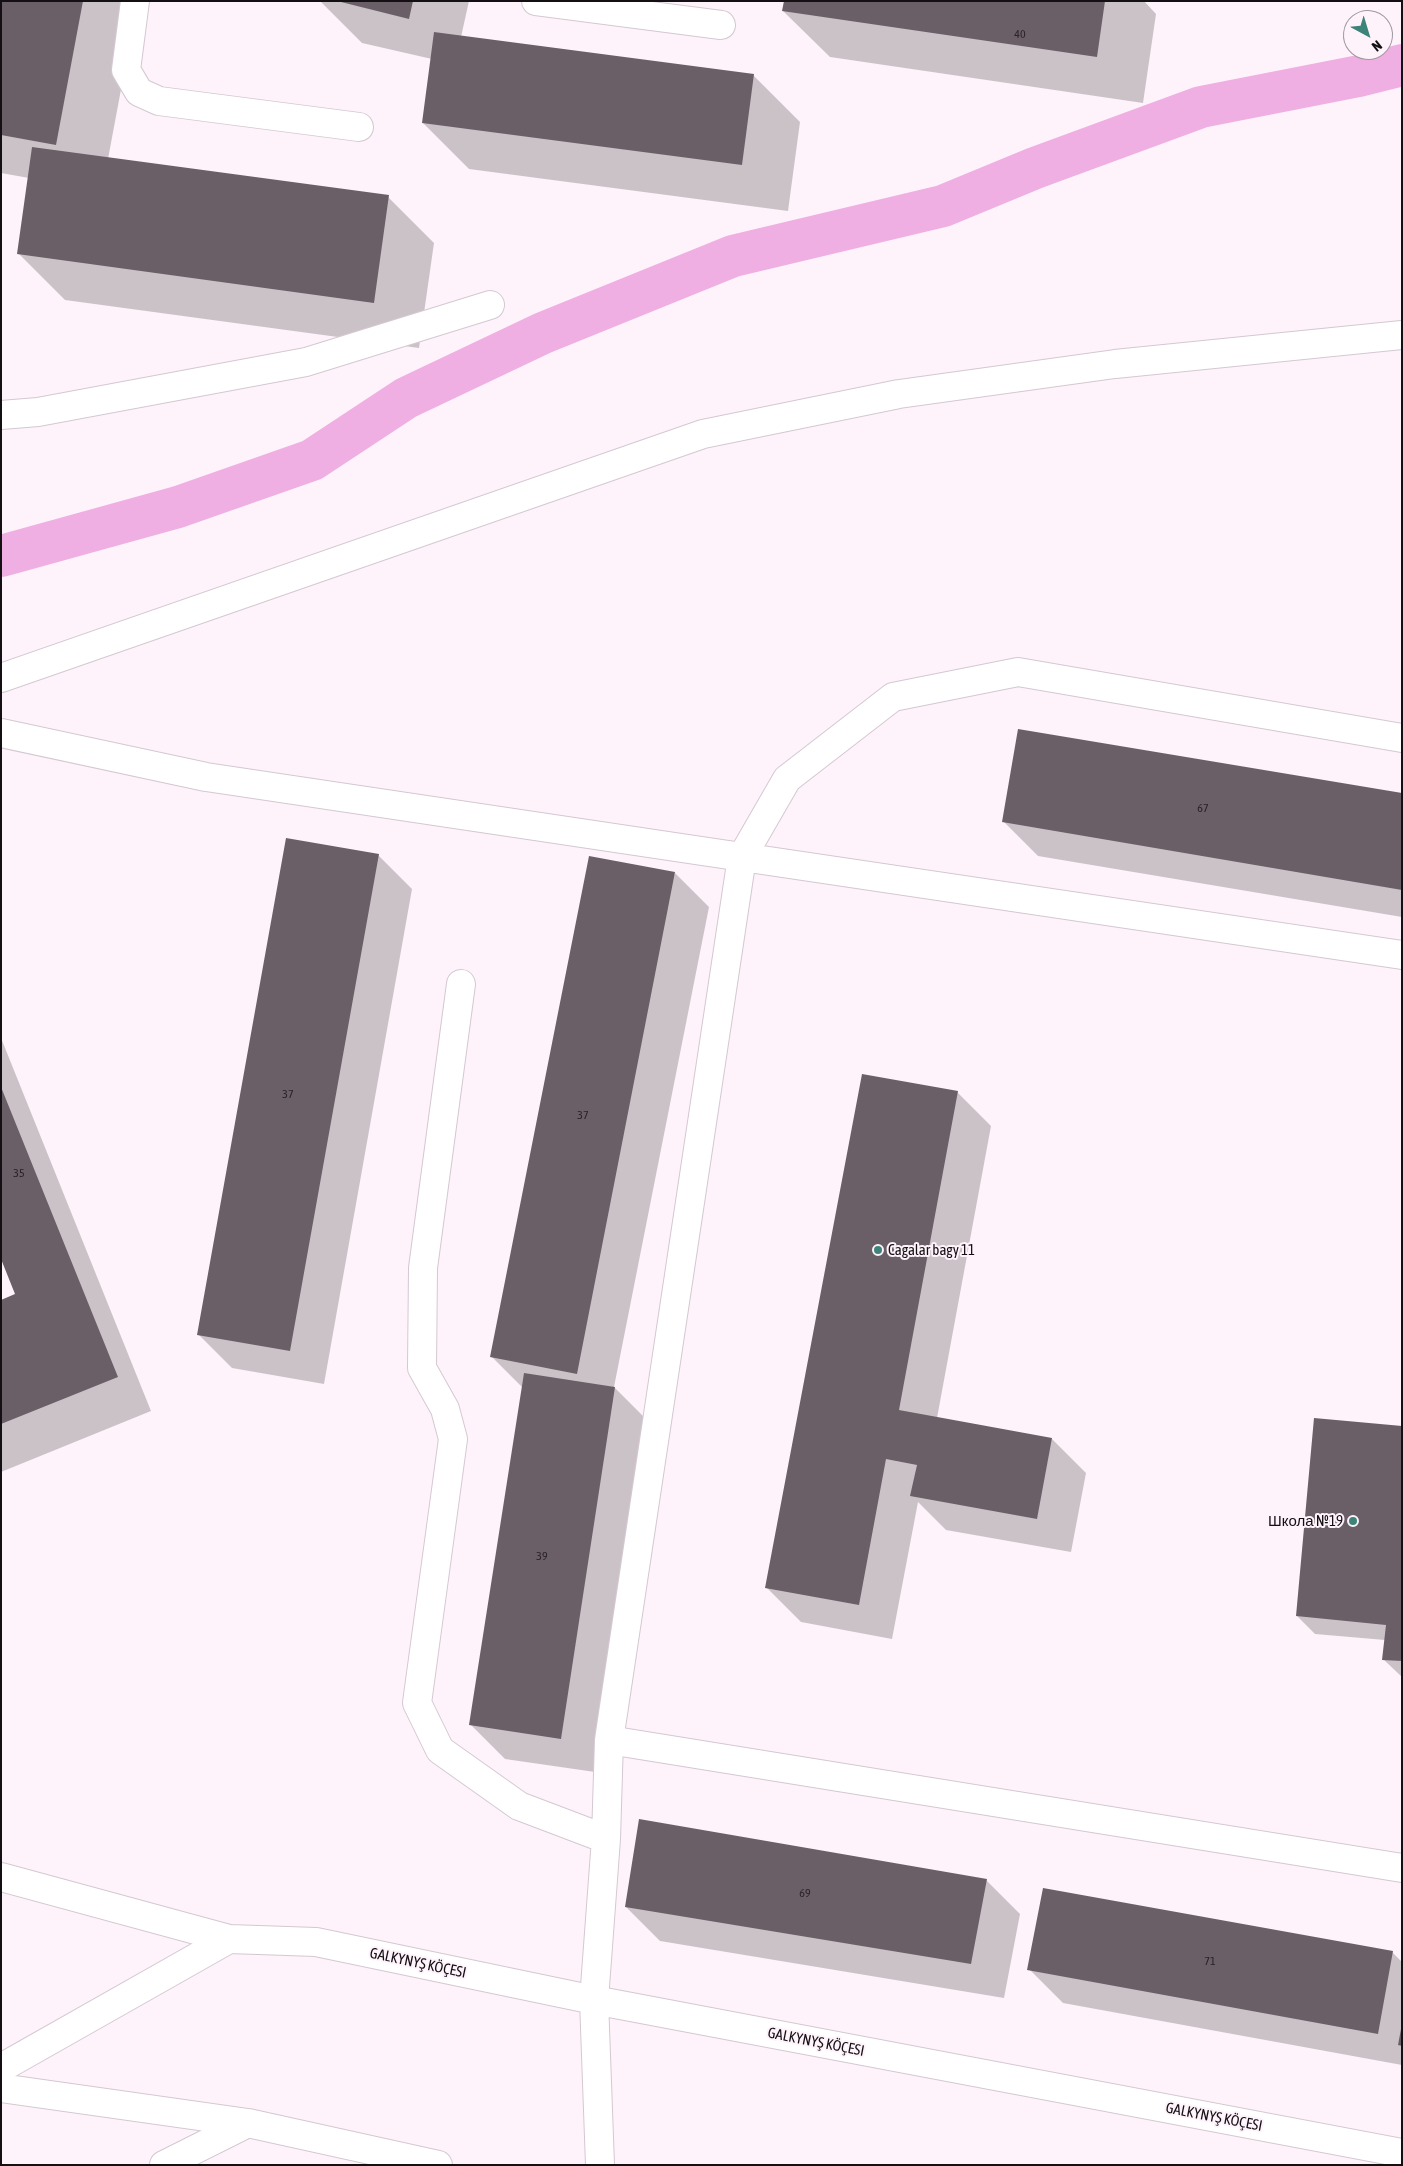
<!DOCTYPE html>
<html>
<head>
<meta charset="utf-8">
<style>
	body { margin:0 }
	#map { position:relative; width:1403px; height:2166px; overflow:hidden; background:#fef3fb; font-family:"Asap Condensed",sans-serif }
	canvas { display:block }
	.frame { position:absolute; inset:0; border:2px solid #130f12; pointer-events:none }
	.north { position:absolute; left:1343px; top:10px; width:50px; height:50px; box-sizing:border-box; background:#fef3fb; border:1px solid #a0989e; border-radius:50%; rotate:141deg; font-size:14px; font-weight:700; line-height:20px; text-align:center; color:#130f12 }
	.north::after { content:''; display:block; margin:auto; width:18px; height:22px; background:#3d8379; clip-path:polygon(50% 0,100% 100%,50% 72%,0 100%) }
</style>
</head>
<body>
<div id="map">
<canvas width="1403" height="2166"></canvas>
<div class="frame"></div>
<div class="north">N</div>
</div>
<script>
const g = document.querySelector('canvas').getContext('2d');
g.lineJoin = 'round';
function fill(path, color) {
  g.fillStyle = color;
  g.fill(path, 'evenodd');
}
function trace(path, color, width, dash) {
  g.strokeStyle = color;
  g.lineWidth = width;
  g.lineCap = dash ? 'butt' : 'round';
  g.setLineDash(dash || []);
  g.stroke(path);
}
function label(font, color, halo, rows, align = 'center') {
  g.font = font + ' "Asap Condensed",sans-serif';
  g.lineWidth = 4;
  g.setLineDash([]);
  g.textBaseline = 'middle';
  g.strokeStyle = halo;
  g.fillStyle = color;
  for (const [text, x, y, turn = 0] of rows) {
    g.save();
    g.translate(x, y);
    g.rotate((+turn || 0) * Math.PI / 180);
    g.textAlign = isNaN(turn) ? turn : align;
    if (halo) g.strokeText(text, 0, 0);
    g.fillText(text, 0, 0);
    g.restore();
  }
}
const shadow = new Path2D(`
	M 1,1 L 134,1 L 137,4 L 108,159 L 388,197 L 434,243 L 419,348 L 65,300 L 19,254 L 29,178 L 1,173 Z
	M 320,1 L 469,1 L 461,37 L 753,75 L 800,122 L 788,211 L 469,169 L 423,123 L 432,59 L 362,43 Z
	M 785,1 L 1144,1 L 1156,14 L 1143,103 L 830,57 L 783,11 Z
	M 1402,794 L 1402,917 L 1038,856 L 1004,822 Z
	M 378,855 L 412,889 L 324,1384 L 232,1368 L 198,1334 Z
	M 675,873 L 709,907 L 614,1387 L 649,1422 L 595,1772 L 505,1759 L 471,1725 L 523,1388 L 492,1357 Z
	M 1,1038 L 151,1411 L 1,1472 L 1,1301 L 17,1295 L 1,1256 Z
	M 957,1092 L 991,1126 L 937,1418 L 1052,1439 L 1086,1473 L 1071,1552 L 946,1530 L 918,1502 L 892,1639 L 801,1622 L 767,1588 Z
	M 1402,1427 L 1402,1677 L 1383,1659 L 1385,1640 L 1315,1634 L 1297,1616 Z
	M 986,1880 L 1020,1914 L 1004,1998 L 660,1941 L 626,1907 Z
	M 1392,1952 L 1402,1962 L 1402,2065 L 1063,2003 L 1029,1969 Z`);
const canal = new Path2D(`
	M 1,556 L 178,507 L 312,460 L 406,398 L 543,333 L 733,256 L 943,206 L 1035,168 L 1201,107 L 1359,76 L 1402,65`);
const building = new Path2D(`
	M 1,1 L 83,1 L 56,145 L 1,135 Z
	M 337,1 L 413,1 L 409,19 Z
	M 784,1 L 1105,1 L 1097,57 L 782,11 Z
	M 434,32 L 754,74 L 742,165 L 422,123 Z
	M 32,147 L 389,195 L 374,303 L 17,254 Z
	M 1018,729 L 1402,793 L 1402,890 L 1002,822 Z
	M 286,838 L 379,854 L 290,1351 L 197,1335 Z
	M 589,856 L 675,872 L 577,1374 L 490,1357 Z
	M 862,1074 L 958,1091 L 899,1410 L 1052,1438 L 1037,1519 L 910,1496 L 917,1465 L 886,1459 L 859,1605 L 765,1588 Z
	M 1,1087 L 118,1377 L 1,1424 L 1,1300 L 15,1294 L 1,1259 Z
	M 524,1373 L 615,1387 L 561,1739 L 469,1725 Z
	M 1314,1418 L 1402,1426 L 1402,1661 L 1382,1660 L 1386,1625 L 1296,1616 Z
	M 639,1819 L 987,1879 L 971,1964 L 625,1907 Z
	M 1043,1888 L 1393,1951 L 1378,2034 L 1027,1970 Z
	M 1401,2029 L 1402,2029 L 1402,2046 L 1398,2045 Z`);
const minor = new Path2D(`
	M 135,1 L 126,70 L 139,92 L 159,101 L 359,127
	M 536,1 L 721,25
	M 1,415 L 38,412 L 306,362 L 490,305
	M 1,678 L 703,434 L 899,394 L 1115,364 L 1402,335
	M 1,733 L 206,777 L 742,857 L 609,1740 L 606,1839 L 594,2000 L 600,2165
	M 1402,738 L 1018,672 L 893,697 L 787,779 L 742,857 L 1402,955
	M 461,984 L 423,1268 L 422,1368 L 445,1409 L 453,1439 L 417,1703 L 440,1750 L 519,1806 L 606,1839
	M 609,1740 L 1402,1868
	M 1,1877 L 229,1939
	M 1,2068 L 229,1939 L 316,1942 L 594,2000 L 1402,2153
	M 1,2088 L 248,2123 L 438,2165
	M 164,2165 L 248,2123`);
const markers = [
	[878,1250,5,"#3d8379"],
	[1353,1521,5,"#3d8379"]
];
const numberNames = [
	["40",1020,34],
	["67",1203,808],
	["37",288,1094],
	["37",583,1115],
	["35",19,1173],
	["39",542,1556],
	["69",805,1893],
	["71",1210,1961]
];
const poiNames = [
	["Cagalar bagy 11",888,1250],
	["Школа №19",1343,1521,"right"]
];
const streetNames = [
	["GALKYNYŞ KÖÇESI",418,1963,12],
	["GALKYNYŞ KÖÇESI",816,2042,11],
	["GALKYNYŞ KÖÇESI",1214,2117,11]
];
fill(shadow, '#0003');
trace(canal, '#efafe2', 42);
fill(building, '#6a5f67');
trace(minor, '#d4c8d1', 30);
trace(minor, '#fff', 28);
for (const [x, y, r, color] of markers) {
  const dot = new Path2D();
  dot.arc(x, y, r, 0, 2 * Math.PI);
  g.fillStyle = color;
  g.fill(dot);
  trace(dot, '#fef3fb', 2);
}
label('12px', '#292327', null, numberNames);
label('15px', '#130f12', '#fef3fb', poiNames, 'left');
label('15px', '#130f12', '#fef3fb', streetNames);
</script>
</body>
</html>
